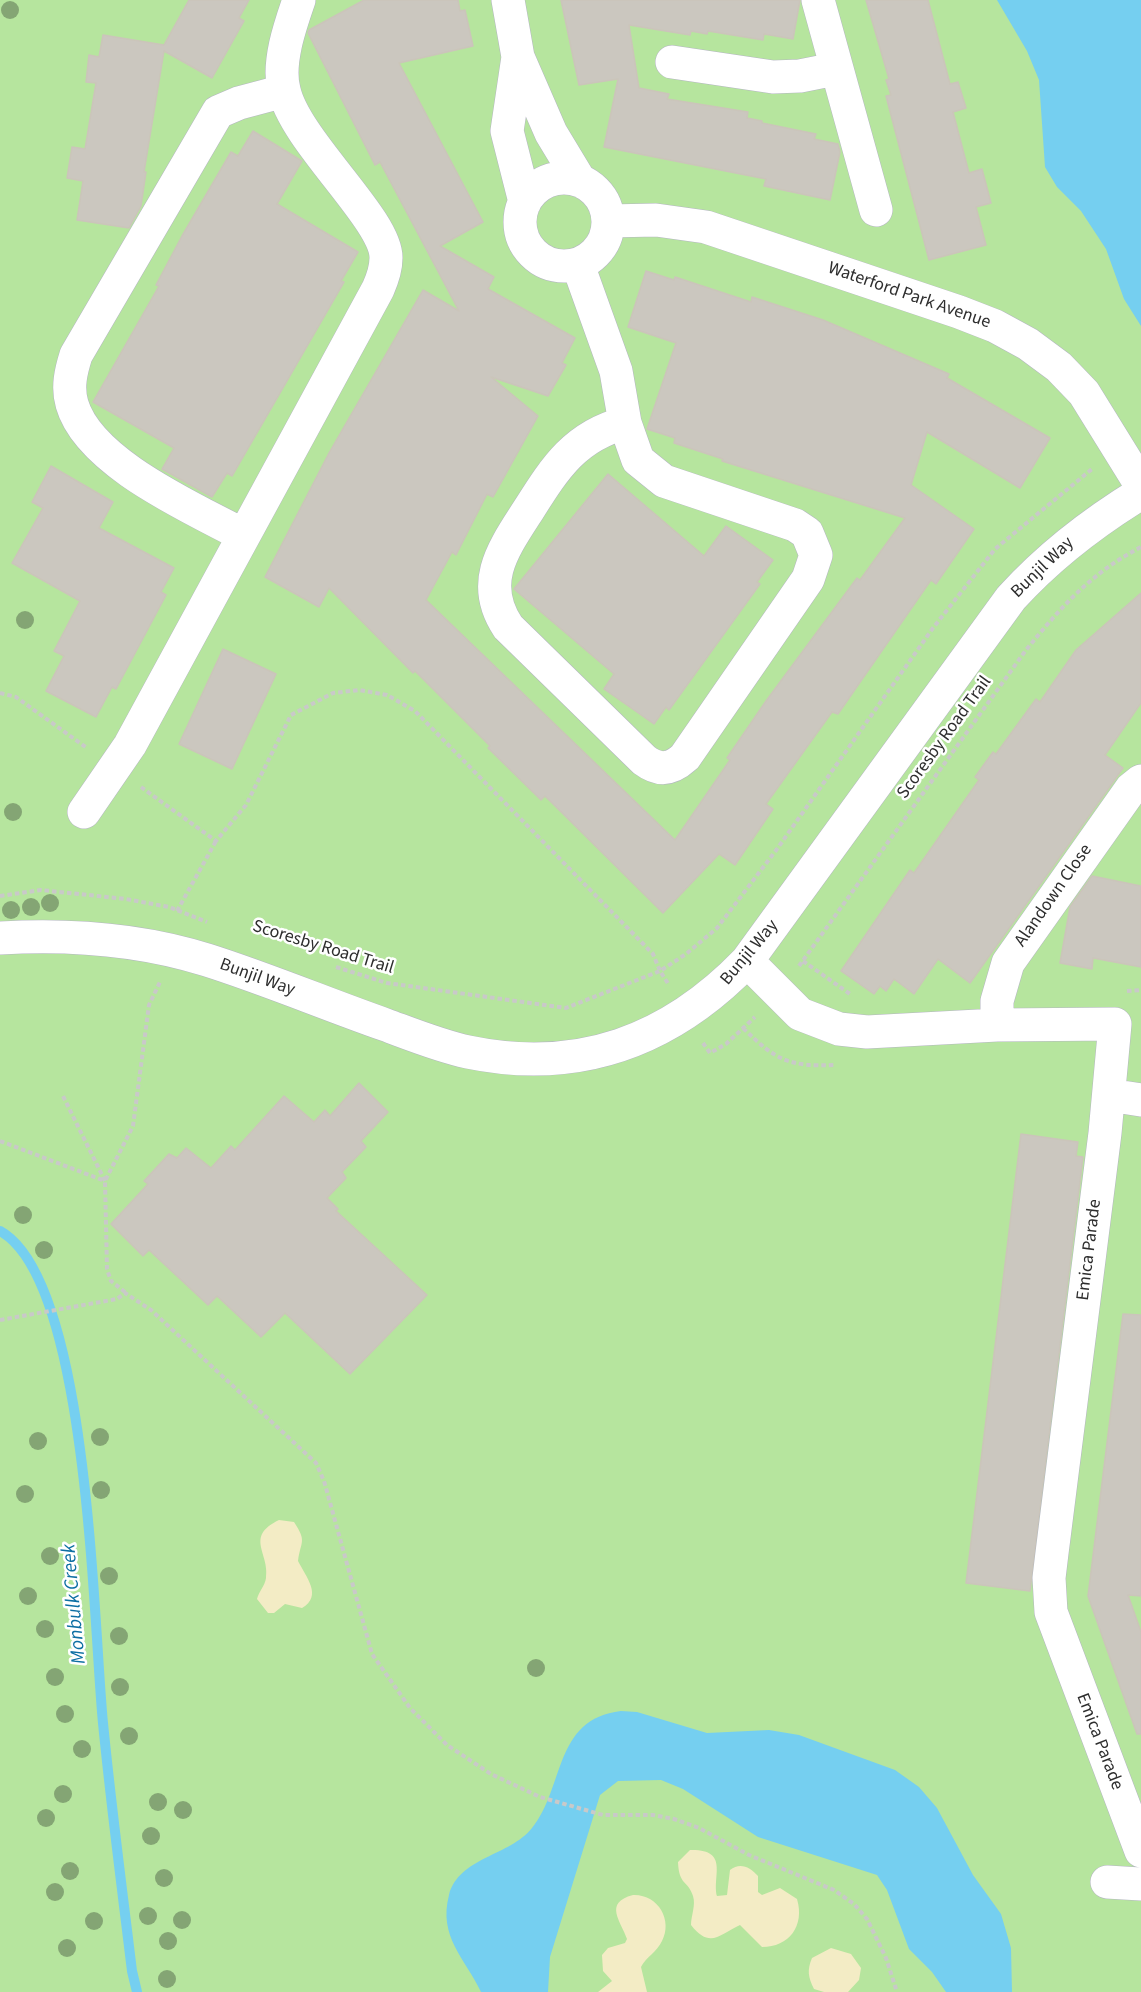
<!DOCTYPE html>
<html>
<head>
<meta charset="utf-8">
<style>
	body { margin:0 }
	canvas { display:block; background:#efe9e1 }
</style>
</head>
<body>
<canvas width="1141" height="1992"></canvas>
<script>
const g = document.querySelector('canvas').getContext('2d');
g.lineJoin = 'round';
function fill(path, color) {
  g.fillStyle = color;
  g.fill(path, 'evenodd');
}
function trace(path, color, width, dash) {
  g.strokeStyle = color;
  g.lineWidth = width;
  g.lineCap = dash ? 'butt' : 'round';
  g.setLineDash(dash || []);
  g.stroke(path);
}
function label(font, color, halo, rows, align = 'center') {
  g.font = font + ' "Source Sans 3",sans-serif';
  g.lineWidth = 5;
  g.setLineDash([]);
  g.textBaseline = 'middle';
  g.strokeStyle = halo;
  g.fillStyle = color;
  for (const [text, x, y, turn = 0] of rows) {
    g.save();
    g.translate(x, y);
    g.rotate((+turn || 0) * Math.PI / 180);
    g.textAlign = isNaN(turn) ? turn : align;
    if (halo) g.strokeText(text, 0, 0);
    g.fillText(text, 0, 0);
    g.restore();
  }
}
const green = new Path2D(`
	M 0,0 L 1141,0 L 1141,1992 L 0,1992 Z`);
const sand = new Path2D(`
	M 279,1520 L 294,1522 C 307,1542 301,1540 298,1561 C 306,1577 323,1596 302,1608 L 285,1604 L 274,1613 L 268,1613 L 257,1599 C 259,1591 265,1586 266,1578 C 270,1553 244,1537 279,1520 Z
	M 690,1850 C 730,1849 712,1876 717,1896 L 727,1895 L 730,1870 C 740,1862 750,1867 758,1876 L 758,1892 L 762,1895 L 780,1888 L 797,1899 C 805,1926 789,1947 762,1947 L 740,1925 C 719,1935 710,1949 691,1925 C 691,1916 696,1905 693,1896 C 688,1880 679,1886 678,1862 Z
	M 633,1895 C 658,1894 673,1920 662,1941 C 657,1952 646,1957 641,1967 L 647,1992 L 598,1992 L 612,1981 L 603,1971 L 602,1955 L 608,1948 L 625,1943 L 627,1939 C 621,1921 603,1903 633,1895 Z
	M 831,1948 L 851,1954 L 861,1968 L 859,1980 L 848,1992 L 824,1992 L 814,1989 C 808,1977 807,1970 812,1958 Z`);
const water = new Path2D(`
	M 997,0 L 1141,0 L 1141,326 L 1124,299 L 1106,249 L 1081,211 L 1057,187 L 1045,167 L 1039,80 L 1027,51 Z
	M 621,1711 L 637,1712 L 707,1733 L 769,1730 L 799,1735 L 895,1770 L 919,1787 L 937,1808 L 973,1875 L 1001,1914 L 1011,1948 L 1012,1992 L 946,1992 L 932,1972 L 909,1949 L 887,1890 L 877,1875 L 758,1837 L 683,1789 L 661,1780 L 618,1781 L 600,1795 L 550,1957 L 548,1992 L 481,1992 C 465,1958 438,1937 449,1895 C 459,1857 510,1856 532,1828 C 565,1788 553,1719 621,1711 Z`);
const stream = new Path2D(`
	M 0,1231 C 89,1280 93,1623 103,1723 C 111,1805 122,1888 132,1971 L 137,1992`);
const building = new Path2D(`
	M 189,0 L 249,0 L 239,18 L 244,21 L 212,78 L 164,51 L 144,172 L 146,172 L 141,206 L 129,228 L 77,220 L 83,181 L 67,178 L 72,147 L 85,149 L 96,83 L 86,82 L 89,55 L 99,57 L 103,35 L 164,45 Z
	M 364,0 L 458,0 L 460,11 L 465,10 L 473,46 L 399,63 L 483,222 L 440,246 L 494,277 L 488,289 L 575,338 L 562,363 L 566,365 L 548,396 L 491,377 L 538,416 L 493,497 L 487,494 L 456,555 L 452,552 L 426,600 L 675,840 L 730,760 L 727,758 L 766,701 L 857,578 L 860,580 L 905,518 L 722,461 L 723,459 L 674,443 L 675,438 L 647,429 L 676,343 L 628,327 L 646,271 L 674,280 L 675,277 L 751,302 L 752,297 L 823,320 L 949,374 L 947,378 L 1050,438 L 1020,488 L 927,432 L 911,485 L 974,529 L 936,584 L 931,580 L 838,714 L 832,712 L 766,804 L 773,809 L 735,865 L 719,854 L 663,913 L 545,796 L 541,800 L 488,748 L 490,746 L 415,671 L 413,673 L 329,588 L 319,607 L 265,577 L 329,453 L 423,290 L 459,311 L 380,162 L 375,165 L 308,33 L 309,30 Z
	M 561,0 L 800,0 L 793,39 L 764,34 L 763,40 L 708,31 L 707,34 L 691,31 L 690,35 L 629,25 L 639,88 L 669,94 L 667,99 L 748,112 L 747,118 L 762,121 L 762,123 L 816,134 L 814,139 L 838,144 L 840,152 L 830,200 L 764,186 L 766,179 L 604,147 L 618,79 L 579,85 Z
	M 866,0 L 928,0 L 950,84 L 958,82 L 966,108 L 953,112 L 969,173 L 982,169 L 991,203 L 976,207 L 986,245 L 929,260 L 886,96 L 891,95 L 886,80 L 889,79 Z
	M 253,131 L 302,161 L 277,204 L 358,252 L 341,281 L 344,282 L 232,476 L 227,473 L 212,497 L 162,469 L 174,448 L 93,402 L 159,286 L 156,285 L 182,236 L 231,152 L 238,156 Z
	M 51,466 L 113,502 L 99,528 L 174,568 L 161,592 L 166,595 L 116,689 L 112,687 L 96,717 L 46,691 L 64,656 L 54,651 L 80,601 L 12,563 L 43,508 L 32,502 Z
	M 608,474 L 704,556 L 726,526 L 773,560 L 757,582 L 760,584 L 669,710 L 666,707 L 654,724 L 604,689 L 614,674 L 514,589 Z
	M 1141,593 L 1141,703 L 1105,755 L 1123,768 L 970,983 L 938,959 L 914,994 L 894,979 L 886,991 L 880,986 L 874,994 L 841,971 L 910,870 L 914,873 L 979,780 L 975,777 L 993,752 L 996,754 L 1036,699 L 1040,702 L 1076,650 Z
	M 223,649 L 276,674 L 232,769 L 179,744 Z
	M 1092,876 L 1141,886 L 1141,967 L 1093,958 L 1092,969 L 1060,963 L 1070,907 Z
	M 359,1083 L 388,1112 L 361,1141 L 366,1147 L 342,1172 L 346,1178 L 327,1198 L 338,1209 L 336,1211 L 427,1295 L 350,1374 L 285,1313 L 261,1337 L 217,1296 L 208,1305 L 149,1250 L 143,1256 L 111,1224 L 148,1184 L 144,1181 L 169,1154 L 177,1158 L 186,1148 L 211,1168 L 231,1146 L 235,1150 L 284,1096 L 314,1122 L 325,1110 L 330,1116 Z
	M 1021,1134 L 1078,1142 L 1076,1156 L 1083,1157 L 1030,1591 L 966,1583 Z
	M 1123,1314 L 1141,1315 L 1141,1596 L 1128,1595 L 1141,1632 L 1141,1734 L 1137,1734 L 1088,1596 Z`);
const path = new Path2D(`
	M 0,693 L 16,697 L 87,748
	M 141,787 L 216,841 L 246,805 L 291,715 L 333,693 L 359,690 L 387,695 L 415,711 L 653,954 L 660,971 L 686,954 L 717,928 L 777,849 L 933,628 L 995,549 L 1092,469
	M 0,896 L 41,890 L 126,899 L 169,907 L 207,922
	M 177,911 L 216,841
	M 803,961 L 850,994
	M 799,966 L 1026,650 C 1061,607 1091,573 1141,547
	M 336,967 L 387,983 L 566,1008 L 660,971 L 669,985
	M 1127,991 L 1141,990
	M 743,1028 C 776,1060 788,1067 835,1065
	M 703,1043 L 710,1053 L 726,1044 L 755,1017
	M 0,1141 L 105,1181 L 62,1094
	M 125,1292 L 111,1281 L 107,1269 L 105,1181 L 133,1126 L 149,1005 L 160,982
	M 0,1320 L 117,1299 L 125,1293 L 151,1310 L 316,1463 L 324,1481 L 372,1654 L 410,1708 L 447,1745 L 491,1774 L 540,1797 L 603,1815 L 653,1815 L 674,1819 L 699,1828 L 749,1855 L 834,1890 L 854,1904 L 867,1919 L 886,1958 L 897,1992`);
const minor = new Path2D(`
	M 508,0 L 518,57 L 551,133 L 580,181
	M 818,0 L 876,210
	M 518,57 L 507,131 L 525,202
	M 672,62 L 773,77 L 800,76 L 835,69
	M520 222a44 44 0 1 1 88 0a44 44 0 1 1-88 0Z
	M 609,221 L 656,220 L 706,227 L 959,312 L 995,326 L 1028,344 L 1059,367 L 1084,393 L 1141,485
	M 578,265 L 616,371 L 625,423 L 638,460 L 664,481 L 795,525 L 807,533 L 816,555 L 808,579 L 685,757 C 672,769 660,772 644,760 L 508,627 C 478,582 504,548 529,509 C 555,468 575,436 625,423
	M 243,535 C 193,508 89,463 72,404 C 67,387 71,371 76,355 L 218,112 L 239,103 L 284,91
	M 84,812 L 130,745 L 378,289 C 382,280 386,269 386,258 C 387,220 295,141 284,90 C 277,63 290,26 299,0
	M 0,938 C 69,934 140,939 207,960 C 267,979 326,1004 386,1025 C 413,1035 440,1046 468,1052 C 579,1075 670,1041 747,961 L 1011,598 C 1050,555 1092,523 1141,493
	M 747,961 L 800,1014 L 839,1029 L 867,1032 L 997,1025 L 1115,1024 L 1105,1133 L 1052,1553 L 1049,1578 L 1051,1612 L 1141,1851
	M 997,1025 L 997,1001 L 1008,963 L 1131,789 L 1141,781
	M 1109,1095 L 1141,1100
	M 1107,1882 L 1141,1884`);
const trees = [
	[10,10],
	[25,620],
	[13,812],
	[50,903],
	[31,907],
	[11,910],
	[23,1215],
	[44,1250],
	[100,1437],
	[38,1441],
	[101,1490],
	[25,1494],
	[50,1556],
	[109,1576],
	[28,1596],
	[45,1629],
	[119,1636],
	[536,1668],
	[55,1677],
	[120,1687],
	[65,1714],
	[129,1736],
	[82,1749],
	[63,1794],
	[158,1802],
	[183,1810],
	[46,1818],
	[151,1836],
	[70,1871],
	[164,1878],
	[55,1892],
	[148,1916],
	[182,1920],
	[94,1921],
	[168,1941],
	[67,1948],
	[167,1979]
];
const streetNames = [
	["Waterford Park Avenue",909,296,19],
	["Bunjil Way",1043,568,-44],
	["Scoresby Road Trail",945,738,-54],
	["Alandown Close",1054,896,-55],
	["Scoresby Road Trail",323,948,17],
	["Bunjil Way",750,953,-50],
	["Bunjil Way",257,978,20],
	["Emica Parade",1090,1250,-83],
	["Emica Parade",1099,1742,69]
];
const waterNames = [
	["Monbulk Creek",75,1604,-95]
];
fill(green, '#b6e59e');
fill(sand, '#f3ecc5');
fill(water, '#75cff0');
trace(stream, '#75cff0', 10);
fill(building, '#cbc7bf');
trace(building, '#cbc5ba', 1.5);
trace(minor, '#b4b7c1', 34);
trace(path, '#c9c9c9', 4, [4.5, 3]);
trace(minor, '#fff', 33);
g.fillStyle = '#84a574';
for (const [x, y] of trees) {
  g.beginPath();
  g.arc(x, y, 9, 0, 2 * Math.PI);
  g.fill();
}
label('18px', '#2e2e2e', '#fff', streetNames);
label('italic 20px', '#0d6fa3', '#fff', waterNames);
</script>
</body>
</html>
